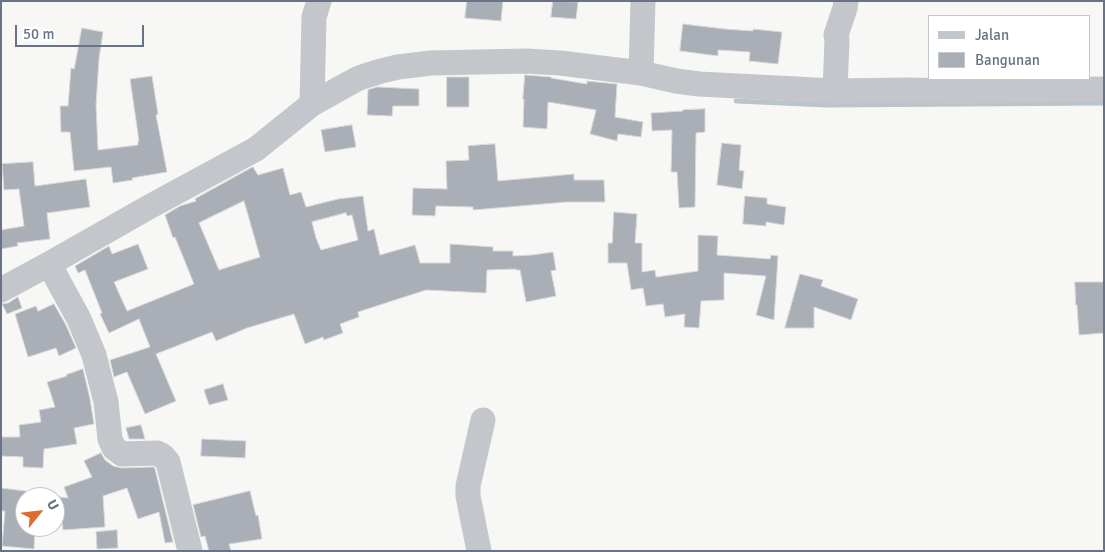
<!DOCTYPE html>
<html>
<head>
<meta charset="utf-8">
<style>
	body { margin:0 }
	#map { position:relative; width:1105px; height:552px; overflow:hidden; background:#f7f8f5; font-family:Signika,sans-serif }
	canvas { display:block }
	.frame { position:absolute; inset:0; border:2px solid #687485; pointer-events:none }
	.legend { position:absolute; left:928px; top:15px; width:162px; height:65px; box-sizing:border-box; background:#fff; border:1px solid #c3c7ce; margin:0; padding:6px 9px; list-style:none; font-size:15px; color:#687485 }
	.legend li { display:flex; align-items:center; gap:10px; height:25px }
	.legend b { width:25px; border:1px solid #c3c7ce }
	.north { position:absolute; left:15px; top:487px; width:50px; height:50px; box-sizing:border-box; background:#fff; border:1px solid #c3c7ce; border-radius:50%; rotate:61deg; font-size:14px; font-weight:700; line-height:20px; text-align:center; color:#687485 }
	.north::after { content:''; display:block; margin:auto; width:18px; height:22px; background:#dd6d2f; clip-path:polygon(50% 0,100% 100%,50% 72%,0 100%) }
	.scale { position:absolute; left:15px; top:25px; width:129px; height:22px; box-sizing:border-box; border:2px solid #687485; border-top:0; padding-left:6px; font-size:15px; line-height:18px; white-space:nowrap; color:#687485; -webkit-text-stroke:4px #fff; paint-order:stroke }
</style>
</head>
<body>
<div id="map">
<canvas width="1105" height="552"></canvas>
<div class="frame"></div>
<ul class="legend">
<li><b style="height:6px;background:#c3c6ca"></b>Jalan</li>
<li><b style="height:14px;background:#aaafb7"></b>Bangunan</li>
</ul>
<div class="north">U</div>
<div class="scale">50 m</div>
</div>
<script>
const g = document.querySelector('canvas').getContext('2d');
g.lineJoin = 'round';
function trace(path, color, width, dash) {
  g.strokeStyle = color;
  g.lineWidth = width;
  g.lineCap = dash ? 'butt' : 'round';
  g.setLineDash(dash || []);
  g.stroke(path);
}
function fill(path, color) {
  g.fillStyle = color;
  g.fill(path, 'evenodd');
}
const stream = new Path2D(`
	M 736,101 L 828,105 L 1104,103`);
const building = new Path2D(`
	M 467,1 L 503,1 L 501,21 L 465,18 Z
	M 553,1 L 578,2 L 576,19 L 551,17 Z
	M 683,24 L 725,29 L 753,31 L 753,29 L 782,32 L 778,64 L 749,61 L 750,52 L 718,50 L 718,56 L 680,51 Z
	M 82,28 L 103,32 L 99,59 L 96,105 L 98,150 L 138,145 L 138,141 L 139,141 L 130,79 L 152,76 L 158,114 L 156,115 L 167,172 L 132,178 L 133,180 L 113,183 L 111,167 L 74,171 L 70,132 L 61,132 L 60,106 L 68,106 L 71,68 L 74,69 Z
	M 525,75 L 551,77 L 551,78 L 587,84 L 587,81 L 617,84 L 615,117 L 643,122 L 641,137 L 618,134 L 617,141 L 590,134 L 596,110 L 548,102 L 547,129 L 523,127 L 524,99 L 523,99 Z
	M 447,77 L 469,77 L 469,107 L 447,107 Z
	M 377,87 L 419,89 L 419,106 L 393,106 L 392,116 L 367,115 L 368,90 Z
	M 705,109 L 705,132 L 696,133 L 695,207 L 679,208 L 677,172 L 671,172 L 672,130 L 652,131 L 651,113 L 683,111 L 683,110 Z
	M 352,125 L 356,147 L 325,152 L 321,130 Z
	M 722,143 L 741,145 L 739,170 L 744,171 L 742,189 L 717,185 Z
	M 495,144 L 498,181 L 574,174 L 574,180 L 604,180 L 605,202 L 567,202 L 473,210 L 473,207 L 436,206 L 435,216 L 412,215 L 413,188 L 447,189 L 446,161 L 469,160 L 468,146 Z
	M 33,162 L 35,186 L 86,179 L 90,207 L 47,213 L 50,239 L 17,243 L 18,246 L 1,249 L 1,230 L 24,226 L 19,189 L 4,190 L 2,164 Z
	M 253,167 L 258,175 L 283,168 L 290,195 L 301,192 L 306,207 L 338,199 L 363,196 L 368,231 L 374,229 L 380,255 L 415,245 L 420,263 L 450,263 L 450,244 L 493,247 L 493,251 L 513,251 L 513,256 L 532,255 L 553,252 L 556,270 L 551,271 L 556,296 L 526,302 L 520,270 L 516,270 L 516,269 L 487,270 L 486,293 L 426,290 L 358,312 L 359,317 L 340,324 L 343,333 L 324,340 L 323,337 L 305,344 L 294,314 L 247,328 L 216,341 L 212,332 L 156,354 L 176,401 L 145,414 L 127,372 L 114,377 L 110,360 L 150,347 L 139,319 L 109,333 L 100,314 L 102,313 L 85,270 L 78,273 L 75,266 L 109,246 L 112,254 L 138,244 L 148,269 L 114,282 L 127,311 L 194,284 L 175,237 L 173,238 L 165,215 L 180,206 L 196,201 L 195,199 ZM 244,201 L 260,257 L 219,270 L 199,223 ZM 346,213 L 347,216 L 352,215 L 358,240 L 321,250 L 316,238 L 312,222 Z
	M 745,196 L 767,198 L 767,204 L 786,207 L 784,225 L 766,222 L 766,226 L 743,224 Z
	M 614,212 L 637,214 L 635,243 L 642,243 L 642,272 L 655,270 L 656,277 L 698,271 L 698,235 L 718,236 L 717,255 L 770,259 L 771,255 L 778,256 L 774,320 L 756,315 L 766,276 L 724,273 L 724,300 L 701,301 L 699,328 L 684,327 L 685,314 L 665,317 L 663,304 L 646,306 L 643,288 L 631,290 L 627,263 L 608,263 L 608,243 L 612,243 Z
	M 800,274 L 823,280 L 821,286 L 858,299 L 851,320 L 814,307 L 814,328 L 785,328 Z
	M 1075,282 L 1104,282 L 1104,333 L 1079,335 L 1077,305 L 1076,305 Z
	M 18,297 L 22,308 L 7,314 L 2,304 L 8,303 Z
	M 54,304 L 66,325 L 76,348 L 59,356 L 56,348 L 28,357 L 15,314 L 36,306 L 38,311 Z
	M 83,369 L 90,399 L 94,424 L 74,428 L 77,444 L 44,449 L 43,468 L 23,467 L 23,457 L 1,456 L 1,437 L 20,437 L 19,425 L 41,422 L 39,410 L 55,407 L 47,382 L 67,376 L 66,375 Z
	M 223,384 L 228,400 L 209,405 L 204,390 Z
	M 141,425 L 145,439 L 129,439 L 126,428 Z
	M 202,439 L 246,441 L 245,458 L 201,456 Z
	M 101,453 L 105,460 L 113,466 L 122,468 L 154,467 L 155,469 L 173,542 L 165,543 L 159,512 L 138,519 L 127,488 L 103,496 L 105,527 L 63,530 L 60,497 L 68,498 L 64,487 L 92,477 L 84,461 Z
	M 1,488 L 26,491 L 23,527 L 35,528 L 34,549 L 2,546 L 5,511 L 1,511 Z
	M 250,491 L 256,516 L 258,515 L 262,539 L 229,544 L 231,551 L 209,551 L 205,536 L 201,537 L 193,505 Z
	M 117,530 L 118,548 L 97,549 L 96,532 Z`);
const minor = new Path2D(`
	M 641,73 L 643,1
	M 835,91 L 837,40 L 836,35 L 845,8 L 846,1
	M 312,104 L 314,17 L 319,1
	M 49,264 L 79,319 L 94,355 L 106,402 L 110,439 L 114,448 L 122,454 L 157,453 L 163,456 L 168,462 L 190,551
	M 1,290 L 49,264 L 149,207 L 256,149 L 312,104 L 346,85 L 359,78 L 381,71 L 398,67 L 431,63 L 526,61 L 560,63 L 641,73 L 676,81 L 699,84 L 835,91 L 908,90 L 956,91 L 1104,89
	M 479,551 L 468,496 L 468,486 L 483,420`);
trace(stream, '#bbc4ca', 5);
fill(building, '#aaafb7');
trace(building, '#d9d9d7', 1);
trace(minor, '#c3c6ca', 25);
</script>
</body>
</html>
